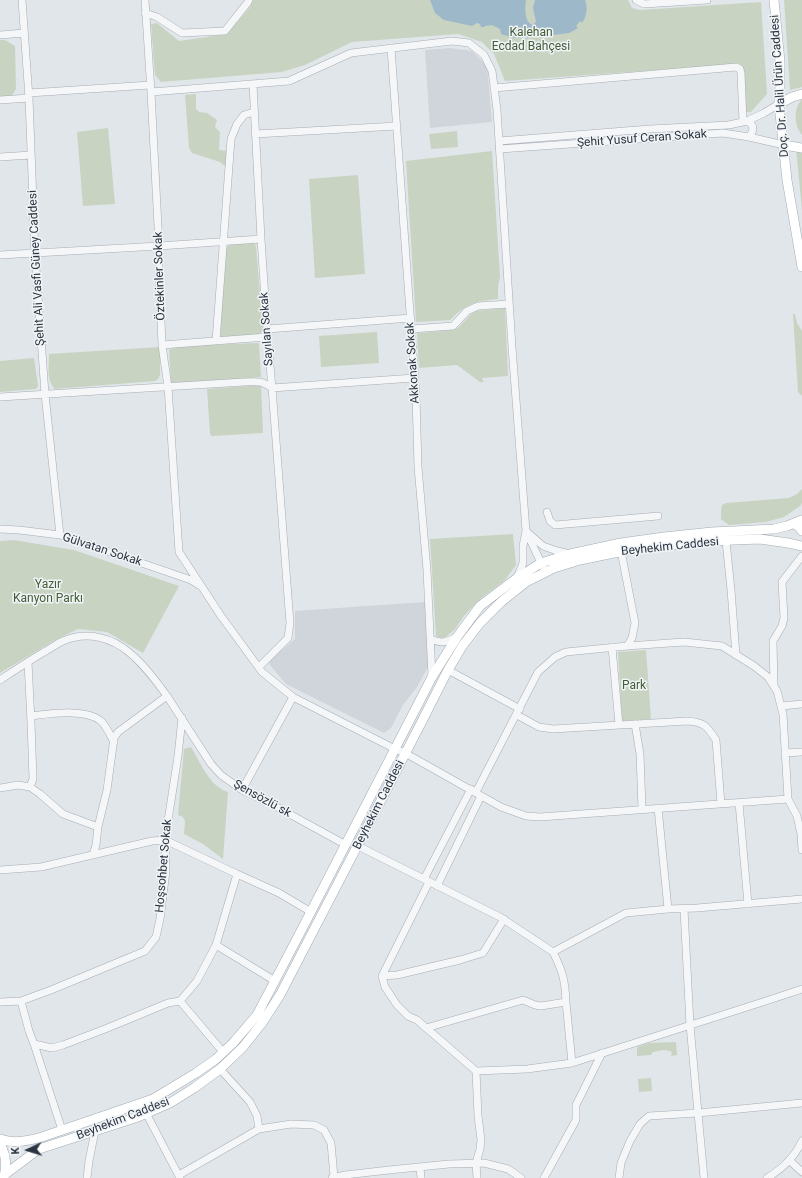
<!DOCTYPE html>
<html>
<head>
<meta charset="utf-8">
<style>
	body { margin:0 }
	#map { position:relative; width:802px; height:1178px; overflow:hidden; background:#e1e6ea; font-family:Roboto,sans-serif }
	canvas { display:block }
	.north { position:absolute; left:8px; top:1130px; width:40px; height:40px; -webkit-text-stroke:3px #f1f4f7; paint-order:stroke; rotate:266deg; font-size:11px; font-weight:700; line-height:16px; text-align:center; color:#2a3541 }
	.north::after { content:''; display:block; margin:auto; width:14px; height:18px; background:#2a3541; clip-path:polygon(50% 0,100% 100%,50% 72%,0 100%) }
</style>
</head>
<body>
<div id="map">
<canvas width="802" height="1178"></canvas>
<div class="north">K</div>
</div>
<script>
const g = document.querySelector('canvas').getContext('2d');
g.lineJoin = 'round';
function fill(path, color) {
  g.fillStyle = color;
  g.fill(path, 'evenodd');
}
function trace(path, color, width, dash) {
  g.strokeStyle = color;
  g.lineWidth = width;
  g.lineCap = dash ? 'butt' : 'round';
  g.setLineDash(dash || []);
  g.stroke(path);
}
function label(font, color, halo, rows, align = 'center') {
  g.font = font + ' Roboto,sans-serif';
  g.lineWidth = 3;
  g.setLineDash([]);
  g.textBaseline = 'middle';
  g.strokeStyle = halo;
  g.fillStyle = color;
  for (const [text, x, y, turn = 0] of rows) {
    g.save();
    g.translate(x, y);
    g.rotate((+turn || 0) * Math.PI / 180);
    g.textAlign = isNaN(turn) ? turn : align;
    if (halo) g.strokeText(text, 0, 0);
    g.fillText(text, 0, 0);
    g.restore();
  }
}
const built = new Path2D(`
	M 450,48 L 472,51 L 487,66 L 492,122 L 430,128 L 425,50 Z
	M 425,602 L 429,665 L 417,687 L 403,705 L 391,728 L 384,733 L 286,684 L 270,665 L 269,661 L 295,639 L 295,611 Z`);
const green = new Path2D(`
	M 251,0 L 628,0 L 632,8 L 640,10 L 761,2 L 767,94 L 751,112 L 746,112 L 744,70 L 740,64 L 505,81 L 494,54 L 482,42 L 458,34 L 352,42 L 305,65 L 282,72 L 161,82 L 155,75 L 151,24 L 157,23 L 179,41 L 227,34 L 250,7 Z
	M 784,0 L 802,0 L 802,87 L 790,90 Z
	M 0,40 L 5,40 L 15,46 L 16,89 L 11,97 L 0,97 Z
	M 196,94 L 196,109 L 199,112 L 207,113 L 217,120 L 215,127 L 220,132 L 219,150 L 228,151 L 226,167 L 220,162 L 192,153 L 189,148 L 185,95 Z
	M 802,99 L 802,135 C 794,125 793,109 802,99 Z
	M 108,128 L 115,204 L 83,206 L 77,132 Z
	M 457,131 L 458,147 L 431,149 L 429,134 Z
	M 796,149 L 802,150 L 802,210 Z
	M 492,151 L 500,277 L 498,286 L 498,299 C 473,302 469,302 450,320 L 416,322 L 406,161 Z
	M 358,175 L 365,274 L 315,278 L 309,179 Z
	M 253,242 L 256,246 L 263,331 L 257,335 L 222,337 L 220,334 L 226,248 L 229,245 Z
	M 505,308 L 508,376 L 482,378 L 484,382 L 480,382 L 457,365 L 419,368 L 417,333 L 453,330 L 459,327 L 470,315 L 476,311 Z
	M 793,314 L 795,314 L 797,323 L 802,331 L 802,396 L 798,392 Z
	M 377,332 L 379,363 L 321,367 L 319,336 Z
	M 259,343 L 261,377 L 175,385 L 171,382 L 169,350 L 176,346 Z
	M 160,347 L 160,375 L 158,379 L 155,381 L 55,389 C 46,380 49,366 49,354 Z
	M 34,358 L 38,386 L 36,389 L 0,392 L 0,361 Z
	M 261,385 L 263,433 L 212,436 L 210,434 L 207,389 Z
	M 802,489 L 802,503 L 800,506 L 784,517 L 766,522 L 729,525 L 721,519 L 721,511 L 722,505 L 726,503 L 789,498 L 797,494 Z
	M 513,534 L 516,565 L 505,580 L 480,599 L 464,616 L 455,629 L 446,637 L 441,638 L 436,636 L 430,539 Z
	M 14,540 L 74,550 L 179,586 L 143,653 L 107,632 L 78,629 L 57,639 L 0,673 L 0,541 Z
	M 646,650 L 651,719 L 622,721 L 618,652 Z
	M 191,747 C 201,763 209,786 228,792 L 223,859 L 203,844 L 184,834 L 185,821 L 183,817 L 178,815 L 184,749 Z
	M 676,1042 L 677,1055 L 671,1056 L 672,1053 L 670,1051 L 664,1050 L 653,1052 L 651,1055 L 637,1056 L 637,1047 L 649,1043 Z
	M 651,1078 L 652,1091 L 639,1092 L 638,1079 Z`);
const water = new Path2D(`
	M 430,0 L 526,0 C 525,8 524,21 532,25 L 536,22 L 533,8 L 535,0 L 585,0 C 588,8 587,15 582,23 L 580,21 L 576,26 L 578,28 L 569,33 L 554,35 L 544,28 L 539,29 L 535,33 L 535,37 L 514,38 L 501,34 L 500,29 L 492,25 L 485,26 L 484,27 L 481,27 L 480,24 L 477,23 L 472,26 L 444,20 L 435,13 Z`);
const minor = new Path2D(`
	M 22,0 L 29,98 L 35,254 L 45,394 L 60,535
	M 145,0 L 151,92 L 159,246 L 159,272 L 162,345 L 168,387 L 179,552 L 221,616 L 262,672 L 293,697 L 395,749 L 405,753 L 501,807 L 526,816 L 540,817 L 788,799
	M 636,0 L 644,4 L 707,0
	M 145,13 L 157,17 L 182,33 L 225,31 L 248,2 L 249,0
	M 0,35 L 24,33
	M 391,48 L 416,396 L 418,467 L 427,570 L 432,677
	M 253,84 L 261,239
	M 494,88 L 736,67 L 740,69 L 741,73 L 743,122
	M 151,92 L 289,81 L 351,53 L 452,41 L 469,43 L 484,55 L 492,71 L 497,110 L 512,347 L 526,531 L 543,567
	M 29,93 L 150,85
	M 0,100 L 29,98
	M 747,121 C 755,125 754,131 749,137
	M 255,134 L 397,126
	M 499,141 L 650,129 L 729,125 L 747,121 L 764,113 L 779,104
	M 500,149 L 723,133 L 749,137 L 784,145
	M 0,157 L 31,155
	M 0,255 L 159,246 L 261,239 L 268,343 L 272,388 L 290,623 L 288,638 L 259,667
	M 267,329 L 411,318
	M 411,329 L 453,326 L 467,311 L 478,306 L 509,304
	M 216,341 L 231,139 L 237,124 L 244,115 L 254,112
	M 162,345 L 267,337
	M 0,397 L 244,382 C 259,382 260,380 272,388 L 414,378
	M 547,512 L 550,521 L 555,525 L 658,516
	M 0,529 L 19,530 L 60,535 L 191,580 L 199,585
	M 726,541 L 731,590 L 736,655
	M 621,551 L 635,623 L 632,638 L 627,646
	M 517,578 L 523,563 L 523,546 L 526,531 L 543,546 L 557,551 L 570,554
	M 431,639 C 440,644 447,642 457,637
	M 612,647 L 619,725
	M 28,662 L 31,722 L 33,779 L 30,787
	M 448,670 L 520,709
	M 0,680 C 15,670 29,661 44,652 C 50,649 56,644 63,641 C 87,631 112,637 131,654 C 145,666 156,681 167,696 L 118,732 L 114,738 L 107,790 L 98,827 L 96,845 L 93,855
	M 774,686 L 773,641 L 782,626 L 784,618 L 782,582 L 802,556
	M 167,696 L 211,764 L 221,775 L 242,790 L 275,806 L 346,845
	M 781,706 L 802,704
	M 517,715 L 539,727 L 553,729 L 687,721 C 704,722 707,726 716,740 L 721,804
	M 31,716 C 49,714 86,708 101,721 C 107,727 110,735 114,742
	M 635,724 L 640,754 L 642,809
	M 785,753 L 802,752
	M 0,788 L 18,785 L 30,787 L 40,794 L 63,814 L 98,827
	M 242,790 L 293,697
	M 476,792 L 538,672 L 555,657 L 566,652 L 627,646 L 684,642 L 722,646 L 754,666 L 768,677 L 777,691 L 783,714 L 788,799 L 797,816 L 801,834 L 802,850
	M 739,803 L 748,904
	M 658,808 L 668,909
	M 358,846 L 500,917 L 553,952 L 626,913 L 668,909 L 697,908 L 802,899
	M 0,870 L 41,867 L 152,841 L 165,840 L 237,874 L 216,945 L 197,981 L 180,1001 L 168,1003 L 105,1029 L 63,1045 L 52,1048 L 34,1044 L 29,1031 L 21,1001
	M 237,874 L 279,893 L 311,912
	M 424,879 L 471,789
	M 429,882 L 382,976 L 385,987 L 397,1005 L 408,1016 L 417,1020 L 476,1071 L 527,1069 L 572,1063 L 769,1000 L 802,989
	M 437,886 L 481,796
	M 684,909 L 690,1025 L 698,1113 L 802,1103
	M 216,945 L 275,981
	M 553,952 C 563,972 565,980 566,1002
	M 382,976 L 397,975 L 460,960 L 483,953 L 504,919
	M 180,1001 L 223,1052
	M 0,1002 L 21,1001 L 51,990 L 145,951 L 156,937 L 160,919 L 166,871 L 165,840 L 178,756 L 182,718
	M 426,1028 L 523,1000 L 535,1005 L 541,1006 L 566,1002 L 572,1063
	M 34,1044 L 62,1130
	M 220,1069 L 250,1102 L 257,1116 L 259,1129
	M 476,1071 L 478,1116 L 481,1140 L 480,1149 L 476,1163 L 477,1178
	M 146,1113 L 180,1178
	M 789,1160 L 802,1172
	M 420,1167 L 421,1178
	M 179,1175 L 259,1129 L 291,1124 L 314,1125 L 324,1130 L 331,1143 L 334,1177
	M 87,1178 L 89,1161 L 95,1131
	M 332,1178 L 345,1175 L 389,1170 L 449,1164 L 484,1163 L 508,1169 L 521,1178
	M 544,1178 L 576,1120 L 576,1105 L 602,1053
	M 619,1178 L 621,1163 L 630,1141 L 640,1124 L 649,1116 L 698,1113 L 704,1178
	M 767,1178 C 782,1169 795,1157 802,1141`);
const major = new Path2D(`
	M 774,0 L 780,62 L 780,85 L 779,104 L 787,180 L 802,267
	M 779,104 L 792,97 L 802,94
	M 784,145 L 802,148
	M 794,524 L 799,527 L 802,531
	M 0,1139 C 14,1144 25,1141 39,1138 L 153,1099 L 196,1073 L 216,1059 L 233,1043 L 257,1015 L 302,929 L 432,677 L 457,637 L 480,606 L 517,578 L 541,563 L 570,554 L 621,543 L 664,537 L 712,532 L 774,529 L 787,526 L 802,520
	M 0,1144 C 6,1154 7,1165 4,1177
	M 4,1175 L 39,1149 L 138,1117 L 170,1103 L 194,1088 L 220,1069 L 243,1047 L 262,1023 L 280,995 L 418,729 L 448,670 L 463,645 L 480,623 L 501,602 L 526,582 L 554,568 L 580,560 L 638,548 L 710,541 L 760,539 L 788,543 L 802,546`);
const parkNames = [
	["Kalehan",531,33],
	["Ecdad Bahçesi",531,47],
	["Yazır",48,585],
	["Kanyon Parkı",48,599],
	["Park",634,686]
];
const streetNames = [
	["Doç. Dr. Halil Ürün Caddesi",780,86,-94],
	["Şehit Yusuf Ceran Sokak",642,139,-4],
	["Şehit Ali Vasfi Güney Caddesi",37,268,-93],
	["Öztekinler Sokak",160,276,-92],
	["Sayılan Sokak",267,329,-94],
	["Akkonak Sokak",413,363,-94],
	["Beyhekim Caddesi",670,547,-6],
	["Gülvatan Sokak",102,550,18],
	["Şensözlü sk",262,799,29],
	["Beyhekim Caddesi",379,805,-63],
	["Hoşsohbet Sokak",164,866,-85],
	["Beyhekim Caddesi",123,1119,-21]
];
fill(built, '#cfd5db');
fill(green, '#c9d3c2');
fill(water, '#9db8c9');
trace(minor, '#a6adb4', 8);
trace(major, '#a1acb5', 10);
trace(minor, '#f4f6f8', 7);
trace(major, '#fff', 9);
label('12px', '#435d37', '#f1f4f7', parkNames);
label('12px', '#2a3541', '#f1f4f7', streetNames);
</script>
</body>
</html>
